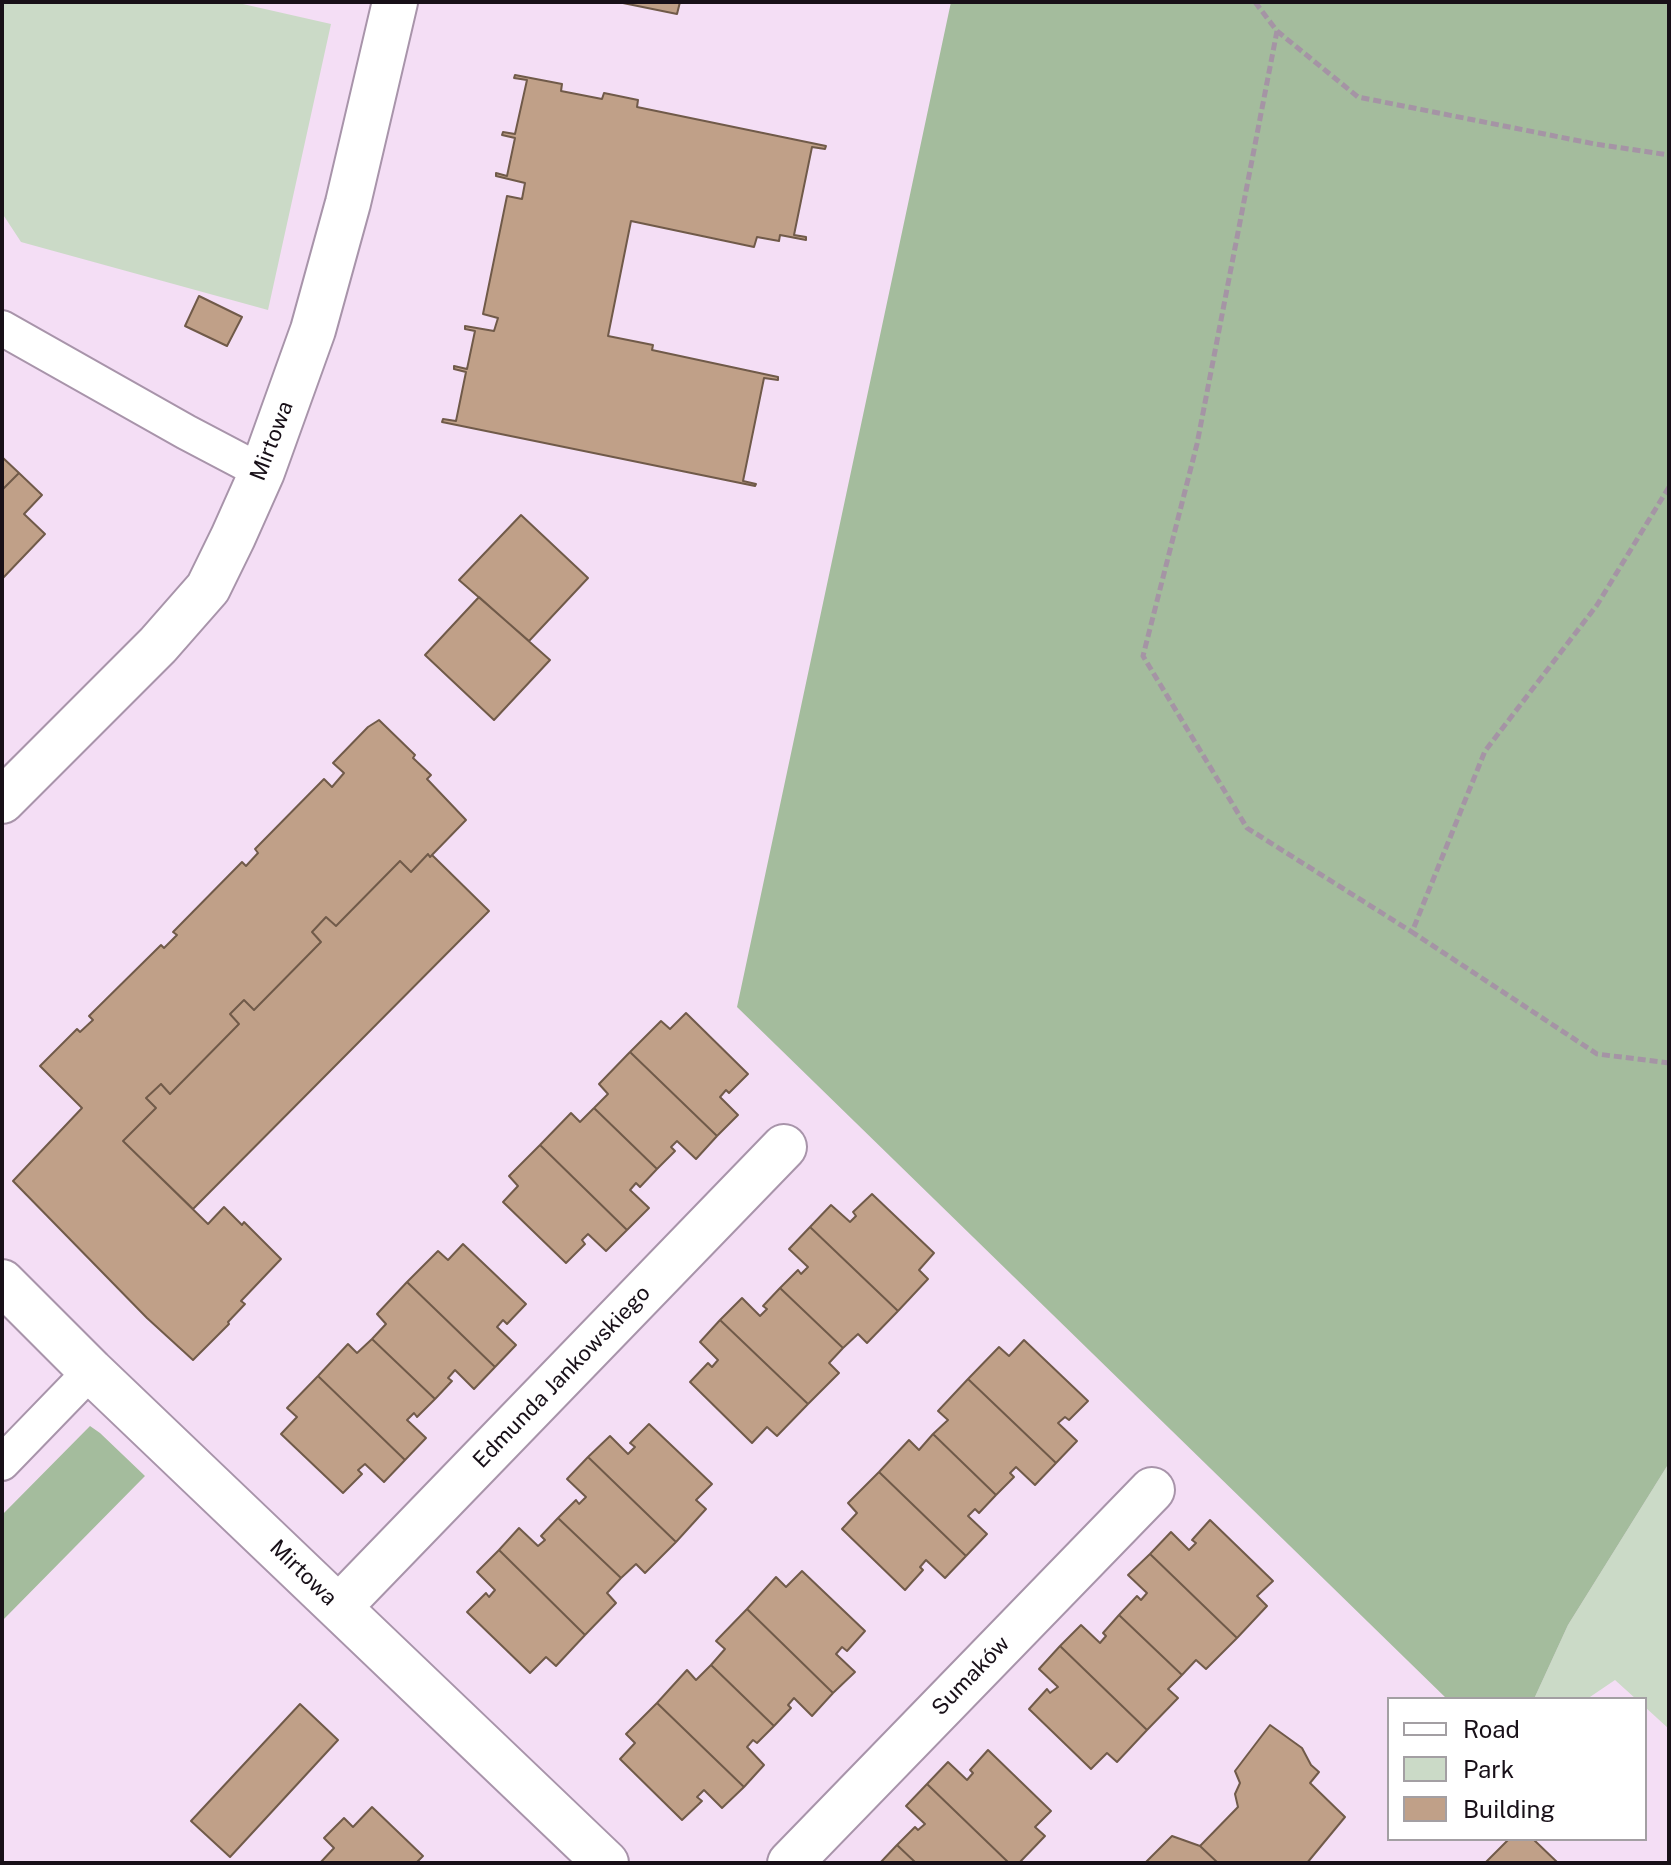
<!DOCTYPE html>
<html>
<head>
<meta charset="utf-8">
<style>
	body { margin:0 }
	#map { position:relative; width:1671px; height:1865px; overflow:hidden; background:#f4def5; font-family:"Public Sans",sans-serif }
	canvas { display:block }
	.frame { position:absolute; inset:0; border:4px solid #181018; pointer-events:none }
	.legend { position:absolute; left:1387px; top:1697px; width:260px; height:144px; box-sizing:border-box; background:#fff; border:2px solid #a39fa3; margin:0; padding:10px 14px; list-style:none; font-size:24px; color:#181018 }
	.legend li { display:flex; align-items:center; gap:16px; height:40px }
	.legend b { width:40px; border:2px solid #a39fa3 }
</style>
</head>
<body>
<div id="map">
<canvas width="1671" height="1865"></canvas>
<div class="frame"></div>
<ul class="legend">
<li><b style="height:10px;background:#fff"></b>Road</li>
<li><b style="height:22px;background:#cbdac7"></b>Park</li>
<li><b style="height:22px;background:#c0a088"></b>Building</li>
</ul>
</div>
<script>
const g = document.querySelector('canvas').getContext('2d');
g.lineJoin = 'round';
function fill(path, color) {
  g.fillStyle = color;
  g.fill(path, 'evenodd');
}
function trace(path, color, width, dash) {
  g.strokeStyle = color;
  g.lineWidth = width;
  g.lineCap = dash ? 'butt' : 'round';
  g.setLineDash(dash || []);
  g.stroke(path);
}
function label(font, color, halo, rows, align = 'center') {
  g.font = font + ' "Public Sans",sans-serif';
  g.lineWidth = 8;
  g.setLineDash([]);
  g.textBaseline = 'middle';
  g.strokeStyle = halo;
  g.fillStyle = color;
  for (const [text, x, y, turn = 0] of rows) {
    g.save();
    g.translate(x, y);
    g.rotate((+turn || 0) * Math.PI / 180);
    g.textAlign = isNaN(turn) ? turn : align;
    if (halo) g.strokeText(text, 0, 0);
    g.fillText(text, 0, 0);
    g.restore();
  }
}
const green = new Path2D(`
	M 2,2 L 234,2 L 331,24 L 268,310 L 21,242 L 2,213 Z
	M 1669,1463 L 1669,1729 L 1645,1707 L 1645,1699 L 1636,1699 L 1615,1680 L 1587,1699 L 1534,1699 L 1568,1625 Z`);
const forest = new Path2D(`
	M 951,2 L 1669,2 L 1669,1463 L 1568,1625 L 1534,1699 L 1447,1699 L 737,1007 Z
	M 90,1426 L 100,1433 L 145,1476 L 2,1621 L 2,1515 Z`);
const building = new Path2D(`
	M 618,2 L 680,2 L 677,14 Z
	M 515,75 L 562,84 L 561,91 L 602,99 L 604,93 L 638,100 L 637,107 L 826,146 L 825,149 L 812,147 L 794,235 L 806,237 L 806,240 L 780,235 L 779,241 L 757,237 L 754,247 L 631,221 L 608,336 L 653,345 L 652,350 L 778,377 L 778,380 L 764,378 L 743,481 L 756,484 L 755,486 L 442,422 L 443,419 L 456,421 L 466,372 L 454,369 L 454,366 L 467,369 L 475,331 L 465,329 L 465,326 L 494,331 L 498,318 L 483,314 L 507,196 L 522,199 L 525,183 L 496,176 L 496,173 L 507,176 L 515,138 L 502,135 L 503,132 L 515,134 L 527,80 L 514,78 Z
	M 199,296 L 242,317 L 227,346 L 185,326 Z
	M 2,457 L 19,473 L 2,490 Z
	M 19,473 L 42,495 L 24,514 L 45,534 L 2,579 L 2,490 Z
	M 521,515 L 588,578 L 529,641 L 459,580 Z
	M 479,597 L 550,660 L 494,720 L 425,655 Z
	M 379,720 L 415,755 L 413,758 L 431,775 L 427,779 L 466,820 L 430,857 L 428,854 L 411,872 L 400,861 L 336,926 L 326,917 L 312,932 L 321,942 L 254,1010 L 244,1000 L 230,1014 L 239,1024 L 170,1094 L 161,1084 L 146,1098 L 156,1108 L 123,1141 L 208,1224 L 224,1207 L 242,1225 L 244,1222 L 281,1259 L 241,1301 L 245,1304 L 228,1322 L 229,1324 L 193,1360 L 147,1318 L 13,1181 L 82,1108 L 40,1066 L 77,1029 L 80,1032 L 93,1020 L 89,1016 L 161,945 L 164,948 L 177,935 L 173,932 L 242,862 L 246,866 L 258,853 L 255,849 L 324,779 L 332,787 L 344,773 L 333,763 L 368,727 Z
	M 428,854 L 430,857 L 432,855 L 489,911 L 193,1209 L 123,1141 L 156,1108 L 146,1098 L 161,1084 L 170,1094 L 239,1024 L 230,1014 L 244,1000 L 254,1010 L 321,942 L 312,932 L 326,917 L 336,926 L 400,861 L 411,872 Z
	M 686,1013 L 748,1074 L 729,1093 L 726,1090 L 720,1097 L 738,1115 L 717,1136 L 630,1052 L 661,1021 L 670,1029 Z
	M 630,1052 L 717,1136 L 696,1159 L 677,1141 L 671,1147 L 675,1151 L 657,1169 L 594,1108 L 608,1094 L 599,1084 Z
	M 594,1108 L 657,1169 L 640,1187 L 636,1183 L 630,1190 L 649,1208 L 627,1230 L 540,1145 L 571,1113 L 580,1122 Z
	M 540,1145 L 627,1230 L 606,1251 L 588,1234 L 582,1240 L 585,1244 L 566,1263 L 503,1202 L 518,1186 L 509,1176 Z
	M 872,1194 L 934,1253 L 919,1270 L 928,1279 L 898,1311 L 810,1227 L 831,1205 L 850,1222 L 856,1216 L 853,1212 Z
	M 810,1227 L 898,1311 L 867,1343 L 858,1334 L 843,1348 L 780,1288 L 798,1270 L 801,1274 L 808,1267 L 789,1249 Z
	M 463,1244 L 526,1304 L 507,1324 L 503,1320 L 497,1327 L 516,1345 L 495,1367 L 407,1282 L 438,1251 L 448,1260 Z
	M 407,1282 L 495,1367 L 474,1389 L 455,1370 L 448,1378 L 452,1381 L 435,1399 L 372,1339 L 386,1324 L 377,1314 Z
	M 780,1288 L 843,1348 L 829,1363 L 839,1373 L 808,1404 L 720,1320 L 742,1298 L 760,1316 L 767,1309 L 763,1306 Z
	M 720,1320 L 808,1404 L 777,1436 L 767,1427 L 752,1443 L 690,1382 L 708,1363 L 712,1367 L 718,1360 L 700,1342 Z
	M 372,1339 L 435,1399 L 417,1417 L 414,1413 L 407,1420 L 426,1438 L 405,1460 L 318,1376 L 348,1344 L 357,1353 Z
	M 1024,1340 L 1088,1401 L 1069,1420 L 1065,1417 L 1058,1423 L 1077,1441 L 1056,1463 L 968,1379 L 999,1347 L 1009,1356 Z
	M 318,1376 L 405,1460 L 384,1482 L 365,1464 L 358,1470 L 362,1474 L 343,1493 L 281,1434 L 297,1417 L 287,1408 Z
	M 968,1379 L 1056,1463 L 1035,1485 L 1016,1467 L 1010,1473 L 1014,1477 L 996,1495 L 933,1434 L 948,1420 L 938,1411 Z
	M 649,1424 L 712,1484 L 696,1500 L 706,1509 L 676,1542 L 588,1457 L 610,1436 L 628,1454 L 635,1447 L 630,1443 Z
	M 933,1434 L 996,1495 L 979,1513 L 975,1509 L 968,1516 L 987,1534 L 966,1556 L 879,1472 L 909,1440 L 919,1450 Z
	M 588,1457 L 676,1542 L 645,1573 L 636,1564 L 621,1578 L 558,1518 L 576,1500 L 579,1504 L 586,1497 L 567,1479 Z
	M 879,1472 L 966,1556 L 945,1578 L 926,1560 L 920,1567 L 923,1570 L 905,1590 L 842,1529 L 857,1513 L 848,1503 Z
	M 558,1518 L 621,1578 L 607,1593 L 616,1603 L 585,1635 L 499,1550 L 519,1528 L 538,1546 L 545,1540 L 541,1536 Z
	M 1210,1520 L 1273,1581 L 1257,1596 L 1267,1606 L 1237,1638 L 1150,1554 L 1171,1532 L 1189,1550 L 1196,1543 L 1192,1540 Z
	M 499,1550 L 585,1635 L 556,1666 L 546,1657 L 530,1673 L 467,1612 L 486,1593 L 489,1597 L 495,1590 L 477,1572 Z
	M 1150,1554 L 1237,1638 L 1206,1669 L 1196,1660 L 1182,1675 L 1119,1615 L 1137,1596 L 1141,1600 L 1147,1593 L 1128,1575 Z
	M 802,1571 L 865,1631 L 847,1651 L 842,1647 L 836,1654 L 855,1672 L 833,1693 L 747,1609 L 776,1577 L 786,1587 Z
	M 747,1609 L 833,1693 L 812,1716 L 794,1698 L 788,1705 L 791,1708 L 774,1726 L 711,1665 L 725,1649 L 716,1641 Z
	M 1119,1615 L 1182,1675 L 1168,1689 L 1178,1698 L 1147,1730 L 1060,1646 L 1081,1625 L 1100,1643 L 1106,1636 L 1103,1633 Z
	M 1060,1646 L 1147,1730 L 1117,1762 L 1107,1753 L 1091,1769 L 1029,1709 L 1047,1689 L 1050,1693 L 1058,1687 L 1039,1669 Z
	M 711,1665 L 774,1726 L 757,1743 L 753,1740 L 747,1747 L 764,1765 L 744,1787 L 657,1703 L 687,1670 L 696,1680 Z
	M 657,1703 L 744,1787 L 722,1808 L 704,1790 L 697,1797 L 702,1801 L 682,1820 L 620,1759 L 635,1743 L 626,1734 Z
	M 300,1704 L 338,1740 L 230,1857 L 191,1821 Z
	M 1270,1725 L 1302,1748 L 1311,1765 L 1319,1772 L 1310,1783 L 1345,1817 L 1307,1863 L 1218,1863 L 1200,1846 L 1238,1807 L 1235,1794 L 1240,1783 L 1235,1771 Z
	M 988,1750 L 1051,1811 L 1035,1827 L 1045,1836 L 1019,1863 L 1009,1863 L 927,1784 L 948,1762 L 967,1780 L 973,1773 L 970,1770 Z
	M 927,1784 L 1009,1863 L 916,1863 L 897,1845 L 915,1827 L 918,1830 L 925,1824 L 906,1806 Z
	M 372,1807 L 423,1856 L 416,1863 L 320,1863 L 334,1848 L 324,1838 L 344,1818 L 353,1827 Z
	M 1172,1836 L 1200,1846 L 1218,1863 L 1145,1863 Z
	M 1509,1839 L 1533,1839 L 1558,1863 L 1485,1863 Z
	M 897,1845 L 916,1863 L 880,1863 Z`);
const path = new Path2D(`
	M 1255,2 L 1277,31 L 1197,444 L 1143,656 L 1247,828 L 1412,932
	M 1277,31 L 1358,97 L 1595,144 L 1669,155
	M 1669,487 L 1597,605 L 1485,751 L 1412,932 L 1597,1054 L 1669,1063`);
const lane = new Path2D(`
	M 2,328 L 186,432 L 262,472
	M 2,1463 L 91,1371`);
const street = new Path2D(`
	M 2,801 L 158,645 L 208,588 L 233,537 L 262,472 L 313,330 L 348,203 L 395,2
	M 2,1282 L 91,1371 L 606,1863
	M 339,1607 L 784,1147
	M 790,1863 L 1152,1490`);
const streetNames = [
	["Mirtowa",272,441,-69],
	["Edmunda Jankowskiego",562,1377,-46],
	["Mirtowa",303,1573,44],
	["Sumaków",971,1676,-46]
];
fill(green, '#cbdac7');
fill(forest, '#a4bc9d');
fill(building, '#c0a088');
trace(building, '#705a49', 2);
trace(lane, '#a894aa', 38);
trace(street, '#a894aa', 48);
trace(path, '#a594a5', 5, [8, 4]);
trace(lane, '#fff', 34);
trace(street, '#fff', 44);
label('22px', '#181018', '#fff', streetNames);
</script>
</body>
</html>
